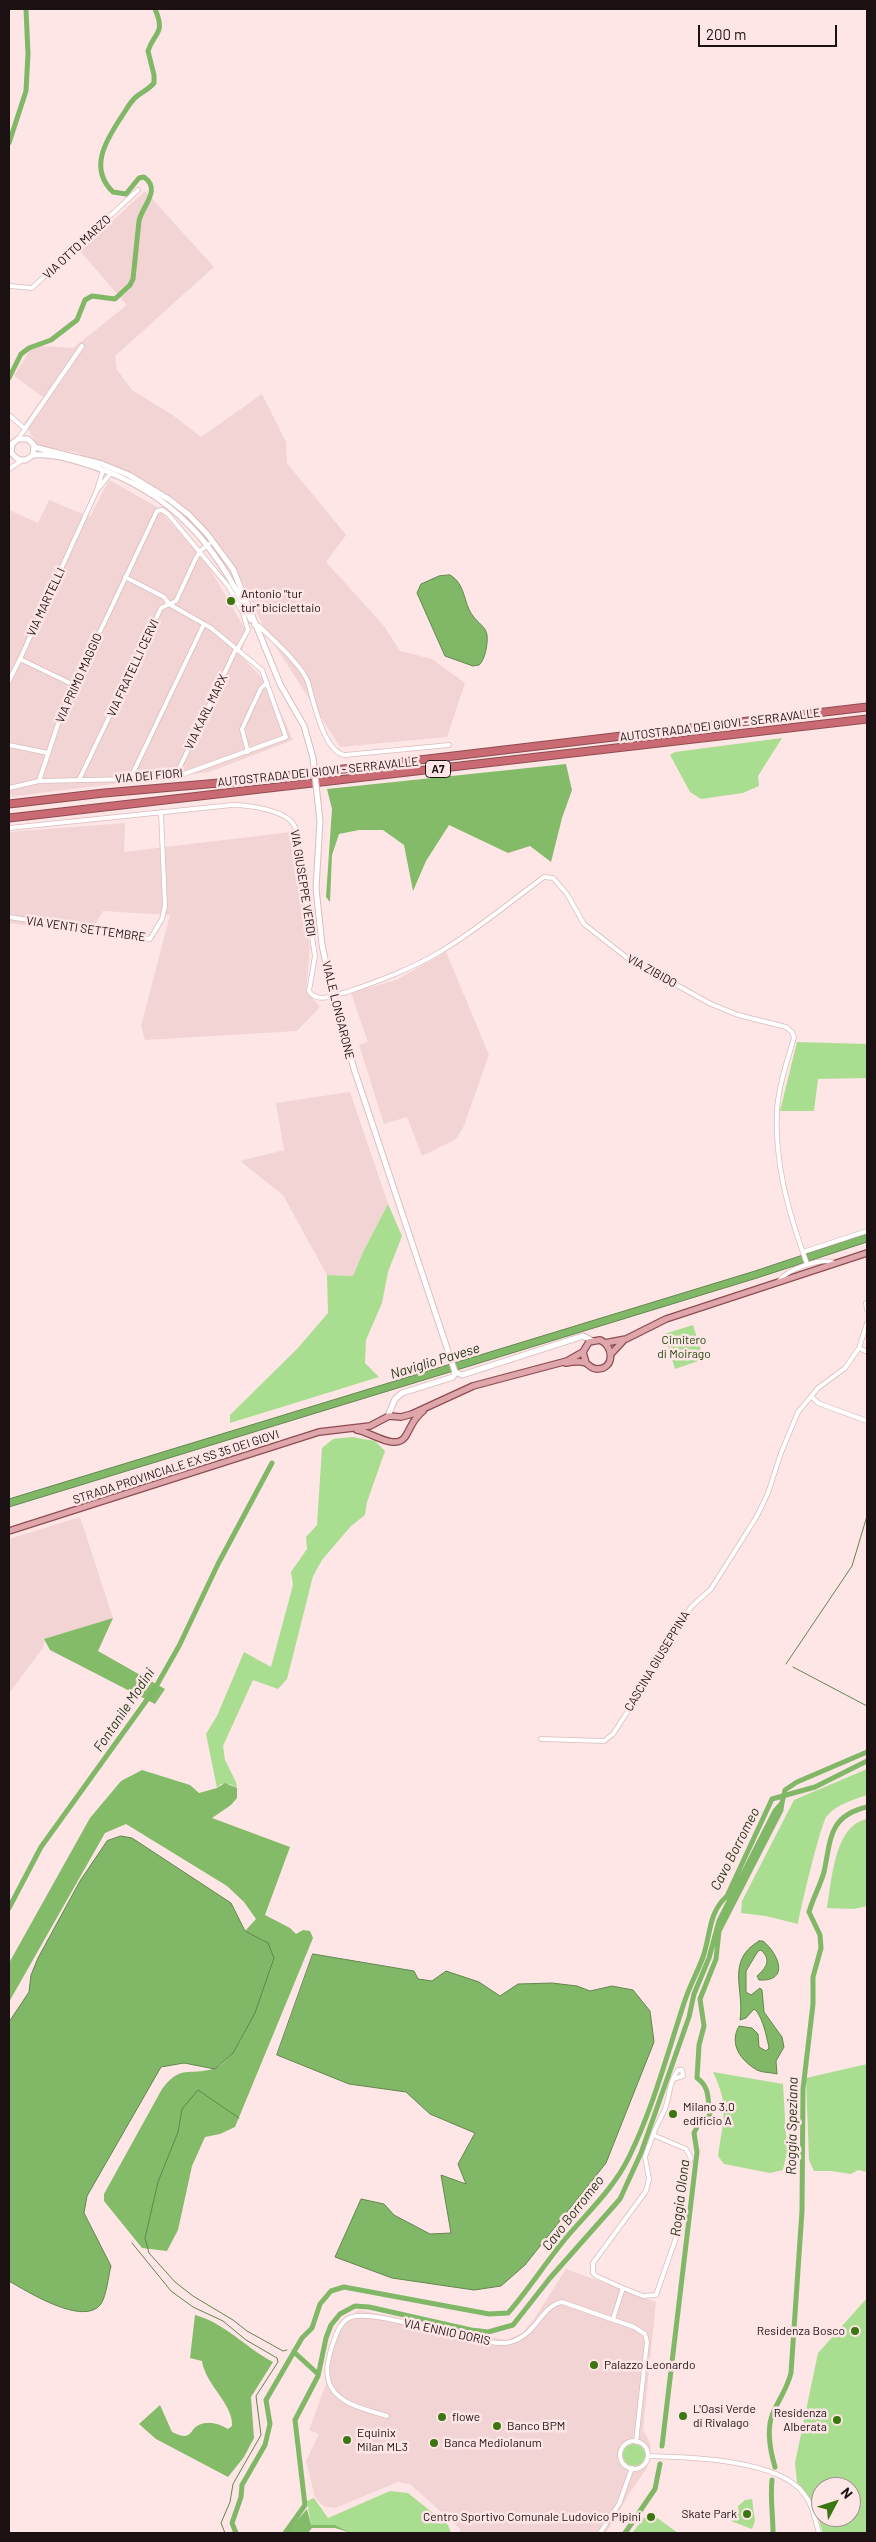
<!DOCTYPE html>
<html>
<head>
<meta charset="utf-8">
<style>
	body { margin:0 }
	#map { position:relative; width:876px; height:2542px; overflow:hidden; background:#fee5e6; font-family:Barlow,sans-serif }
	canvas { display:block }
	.frame { position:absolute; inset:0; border:10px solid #1b1112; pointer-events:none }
	.north { position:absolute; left:811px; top:2477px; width:50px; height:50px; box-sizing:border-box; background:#fee5e6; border:1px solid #a39091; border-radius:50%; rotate:50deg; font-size:14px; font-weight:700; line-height:20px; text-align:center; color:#1b1112 }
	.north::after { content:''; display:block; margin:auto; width:18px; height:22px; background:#3a7710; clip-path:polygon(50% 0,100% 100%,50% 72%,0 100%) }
	.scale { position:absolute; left:698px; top:25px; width:139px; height:22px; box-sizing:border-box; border:2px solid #1b1112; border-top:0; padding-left:6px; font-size:15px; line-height:18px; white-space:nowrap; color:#1b1112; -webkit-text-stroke:4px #fee5e6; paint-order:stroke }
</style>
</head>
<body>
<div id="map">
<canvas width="876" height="2542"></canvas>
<div class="frame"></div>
<div class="north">N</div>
<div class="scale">200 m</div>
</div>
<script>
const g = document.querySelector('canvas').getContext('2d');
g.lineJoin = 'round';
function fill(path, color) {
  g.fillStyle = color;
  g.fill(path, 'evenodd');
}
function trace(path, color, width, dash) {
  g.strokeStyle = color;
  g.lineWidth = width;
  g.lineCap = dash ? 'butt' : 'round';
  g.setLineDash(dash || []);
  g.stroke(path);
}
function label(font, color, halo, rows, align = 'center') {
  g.font = font + ' Barlow,sans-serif';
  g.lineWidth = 5;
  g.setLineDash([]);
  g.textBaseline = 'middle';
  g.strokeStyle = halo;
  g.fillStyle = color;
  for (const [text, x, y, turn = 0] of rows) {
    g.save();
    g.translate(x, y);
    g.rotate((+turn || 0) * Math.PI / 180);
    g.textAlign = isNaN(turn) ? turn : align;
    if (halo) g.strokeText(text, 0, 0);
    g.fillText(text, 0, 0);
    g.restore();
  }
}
const built = new Path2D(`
	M 145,191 L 214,267 L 115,356 L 117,370 L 132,390 L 174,416 L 201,437 L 262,394 L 286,442 L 287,463 L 346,535 L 326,562 L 384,626 L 400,651 L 432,659 L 465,683 L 447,737 L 340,747 L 265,630 L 243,583 L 215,540 L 192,514 L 120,469 L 75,452 L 38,446 L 24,423 L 43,397 L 14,376 L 30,350 L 41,346 L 73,348 L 127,305 L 80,251 Z
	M 109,480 L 157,507 L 207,564 L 248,634 L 240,655 L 268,684 L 293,740 L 209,772 L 9,797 L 9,510 L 38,523 L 49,500 L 90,517 Z
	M 125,823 L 124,852 L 291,832 L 310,948 L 306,991 L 320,1007 L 297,1031 L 145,1040 L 141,1026 L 170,915 L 103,911 L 90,934 L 9,923 L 9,832 Z
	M 446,952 L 489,1055 L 463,1128 L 456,1139 L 422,1156 L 407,1117 L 384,1124 L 359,1045 L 368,1042 L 351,993 L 396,980 Z
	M 350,1092 L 388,1204 L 363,1252 L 353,1276 L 327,1275 L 283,1195 L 240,1161 L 284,1150 L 276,1103 Z
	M 80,1517 L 113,1618 L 45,1639 L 43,1648 L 9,1693 L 9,1539 Z
	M 566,2269 L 656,2302 L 643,2430 L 651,2445 L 647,2468 L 631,2491 L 606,2533 L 461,2533 L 459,2528 L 410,2484 L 398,2482 L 335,2508 L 323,2506 L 315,2497 L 306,2461 L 319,2434 L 309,2430 L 326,2384 L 325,2372 L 333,2337 L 342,2321 L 359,2310 L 506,2340 L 522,2333 L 534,2319 Z`);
const green = new Path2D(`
	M 782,738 L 758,776 L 759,786 L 743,793 L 701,799 L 690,792 L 670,755 L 675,752 Z
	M 797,1042 L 867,1044 L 867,1078 L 818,1079 L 814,1111 L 780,1111 Z
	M 388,1204 L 402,1236 L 388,1272 L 382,1303 L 366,1340 L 365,1363 L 379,1377 L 230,1423 L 230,1415 L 297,1349 L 328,1313 L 327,1275 L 353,1276 L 363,1252 Z
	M 693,1325 L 704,1359 L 675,1369 L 664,1334 Z
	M 352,1437 L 375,1441 L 385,1451 L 367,1502 L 365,1515 L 351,1526 L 322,1560 L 313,1576 L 287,1679 L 278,1689 L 253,1680 L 223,1746 L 225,1760 L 236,1782 L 237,1788 L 230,1784 L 221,1784 L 217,1788 L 206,1734 L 217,1716 L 244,1652 L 271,1667 L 293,1585 L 291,1572 L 307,1549 L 306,1537 L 317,1525 L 322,1448 L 333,1439 Z
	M 867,1769 L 867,1795 C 853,1800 837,1804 827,1816 C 821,1822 800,1911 798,1924 L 766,1916 L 741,1913 L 742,1901 L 794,1800 Z
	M 867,1819 L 867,1906 L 854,1909 L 827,1908 C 832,1881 834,1825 867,1819 Z
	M 867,2064 L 867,2172 L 858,2170 L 851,2174 L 831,2171 L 814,2171 L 809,2160 L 806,2078 Z
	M 713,2072 L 783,2084 L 787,2152 L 783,2170 L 770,2173 L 724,2164 L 718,2156 C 723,2120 730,2107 713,2072 Z
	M 867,2298 L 867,2533 L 823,2533 L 813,2502 L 797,2482 L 795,2463 L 818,2353 ZM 821,2487 L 851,2487 L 851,2517 L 821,2517 Z
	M623 2455a11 11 0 1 1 22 0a11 11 0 1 1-22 0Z
	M 390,2491 L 408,2493 L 448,2525 L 451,2533 L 351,2533 L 335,2525 L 311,2525 L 307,2501 L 314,2498 L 328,2518 Z
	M 752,2499 L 755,2521 L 752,2529 L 731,2521 L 734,2513 L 739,2514 L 738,2506 L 745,2500 Z
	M 649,2512 L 678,2533 L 632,2533 Z`);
const forest = new Path2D(`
	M 566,764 L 572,790 L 562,818 L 551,862 L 530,846 L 508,853 L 449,825 L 426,861 L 413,891 L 404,845 L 383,830 L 359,830 L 339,834 L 332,855 L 330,902 L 326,897 L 332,809 L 327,789 Z
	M 113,1618 L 98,1651 L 165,1689 L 155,1704 L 50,1650 L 44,1639 Z
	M 142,1770 L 190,1785 L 199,1793 L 217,1788 L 225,1783 L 237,1788 L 237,1798 L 231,1805 L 212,1818 L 290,1847 L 265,1915 L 290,1928 L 296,1934 L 303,1930 L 310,1931 L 313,1938 L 235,2127 L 220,2134 L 205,2137 L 192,2166 L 178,2230 L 167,2251 L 142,2248 L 104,2201 L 104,2194 L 162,2089 C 181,2064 188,2076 213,2069 C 234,2064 259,2005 263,1985 C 266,1971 266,1957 268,1943 L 245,1931 L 256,1919 L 244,1902 L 227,1886 L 126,1824 L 105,1833 L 9,2002 L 9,1963 L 90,1818 L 121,1781 Z
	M 195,2315 C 225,2323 246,2348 273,2362 L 251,2397 L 254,2438 L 244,2457 L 228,2477 L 156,2439 L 139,2424 L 160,2405 L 172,2432 C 175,2433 180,2436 184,2436 C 191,2436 192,2429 197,2426 C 207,2420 218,2423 228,2429 L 232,2426 C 234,2405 205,2384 202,2361 L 190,2358 Z
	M 307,2509 L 311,2525 L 335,2525 L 351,2533 L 335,2528 L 312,2528 L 308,2533 L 286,2533 Z`);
const water = new Path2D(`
	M 450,575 C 466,584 463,603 473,616 C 478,623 486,627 487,635 C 488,644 485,660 479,665 L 473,666 L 445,656 L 417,593 L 421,584 L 439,576 Z
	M 867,1234 L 867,1242 L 757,1278 L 9,1507 L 9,1499 L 755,1271 Z
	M 121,1836 L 132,1838 L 231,1903 L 245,1931 L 268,1943 L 274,1958 L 255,2013 L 233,2053 L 215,2069 L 184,2063 L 161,2067 L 87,2196 L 84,2213 L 111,2266 C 108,2277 107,2294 101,2304 C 84,2327 28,2292 9,2281 L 9,2022 L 29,1992 L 31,1975 L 38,1958 L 80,1881 L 107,1841 Z
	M 759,1941 L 763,1941 C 779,1954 790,1982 759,1980 L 757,1976 C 766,1968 772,1960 761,1950 L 758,1951 L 746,1971 L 746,1992 L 751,1995 L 760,1988 L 762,1990 L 764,2012 L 782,2037 L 784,2047 L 776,2061 L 777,2074 C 771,2072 762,2073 757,2070 C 740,2060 729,2044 739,2026 L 752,2028 L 758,2034 L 759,2047 L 766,2051 L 769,2048 C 767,2038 762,2014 754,2009 L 746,2018 L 740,2020 C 745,1990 725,1961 759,1941 Z
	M 313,1954 L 414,1971 L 418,1979 L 432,1981 L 446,1971 L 479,1982 L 500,1996 L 518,1984 L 552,1983 L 577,1986 L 590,1991 L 612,1986 L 633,1990 L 650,2011 L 654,2042 L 606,2163 L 525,2265 L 501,2286 L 474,2290 L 392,2278 L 335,2257 L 361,2199 L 384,2204 L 394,2215 L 430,2234 L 451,2233 L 441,2175 L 466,2184 L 458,2164 L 475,2133 L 430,2114 L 406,2092 L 349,2084 L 277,2055 Z`);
const stream = new Path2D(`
	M 786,1664 L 852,1566 L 867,1516
	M 793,1667 L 867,1706
	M 239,2118 L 198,2090 L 182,2109 L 178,2132 L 158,2182 L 145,2238 L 149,2253 L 175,2282 L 193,2296 L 233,2320 L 247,2331 L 283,2351 L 287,2350
	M 132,2243 L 171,2291 L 193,2307 L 223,2321 L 246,2340 L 277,2358 L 278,2362 L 256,2396 L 261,2435 L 233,2484 L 230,2502 L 221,2523 L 225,2533
	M 292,2350 L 294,2352`);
const canal = new Path2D(`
	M 9,143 L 26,91 L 28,54 L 26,9
	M 9,378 L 21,354 L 29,348 L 51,340 L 77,320 L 85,300 L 92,296 L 115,299 L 130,285 L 133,279 L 139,221 C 142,206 162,190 144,177 L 139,178 L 126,194 L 113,192 C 89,169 105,142 120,119 C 125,112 129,103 136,97 C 142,92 148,90 154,83 L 154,75 L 148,51 C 154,32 166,34 155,9
	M 9,1908 L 41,1847 L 154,1690 L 179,1646 L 218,1564 L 272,1463
	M 294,2352 L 318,2374
	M 662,2446 L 697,2152 L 694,2133 L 698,2125 L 710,2115 C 707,2100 711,2088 697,2078 L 699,2045 L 704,2026 L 700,1999 L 716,1959 L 719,1931 L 781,1810 L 782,1803
	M 775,2467 C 770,2450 766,2429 773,2413 C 779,2399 787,2389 791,2373 L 802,2211 L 803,2089 L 813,2004 L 813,1977 L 821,1948 L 820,1935 L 809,1912 C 813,1898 820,1886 824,1872 C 831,1840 828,1816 867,1807
	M 772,2480 C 770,2498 773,2515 773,2533
	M 236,2533 L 232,2523 L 241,2497 L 242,2485 L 265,2445 L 270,2424 L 266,2400 L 302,2338 L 312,2328 L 320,2304 L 331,2291 L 344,2287 L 489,2314 L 508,2313 C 529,2289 546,2262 566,2238 C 588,2212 614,2188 629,2157 C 653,2108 667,2055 684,2003 C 689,1987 697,1973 703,1957 C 711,1934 708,1913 727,1896 L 772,1799 L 815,1787 L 867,1761
	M 285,2533 L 305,2505 L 295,2420 L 318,2376 L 326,2338 L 331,2325 L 340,2314 L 355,2306 L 369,2307 L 471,2330 L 488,2332 L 513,2325 L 550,2278 L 620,2199 L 641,2153 L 689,2017 L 694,1994 L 709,1958 L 719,1921 L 775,1811 L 782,1803 L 785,1790 L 797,1782 L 867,1752
	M 625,2533 L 655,2489 L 660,2464`);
const minor = new Path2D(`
	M 9,286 L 32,288 L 138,190
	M 9,415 L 25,429
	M 18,439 L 82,346
	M 9,469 L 21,461
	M 97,490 L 111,473
	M 254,625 L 259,626 C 272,639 302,665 308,682 C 313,700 324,753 345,755 L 449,745
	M 9,681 L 20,659
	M 74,685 L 20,659 L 97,490 L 103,470
	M 9,745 L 48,753
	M 248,752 L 242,729 L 261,688 L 267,683
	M 176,775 L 236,649
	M 130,779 L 204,624
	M 79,780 L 161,608 L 176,601 L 195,560 L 200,551 L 209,544
	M 39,781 L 62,712 L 157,511 L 162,510 L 168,514 L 228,586 L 243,613 L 248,630 L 237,650
	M 9,788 L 39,781 L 135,779 L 181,775 L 286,737 L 262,670 L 211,628 L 169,604 L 164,597 L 125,577
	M 9,828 L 232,805 C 248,805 288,810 295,827 L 315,956 L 309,991 C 316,1004 335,995 347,992 C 379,981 409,970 438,953 C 476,931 510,902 544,877 L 553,878 L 567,894 L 584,924 L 626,957 L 711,1004 L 738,1015 L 786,1027 L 792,1032 L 794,1038 C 787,1061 779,1085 777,1109 C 774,1163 789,1214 807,1264
	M 9,917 L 150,939 L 162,919 L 165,906 L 161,812
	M 803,1252 L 867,1231
	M 778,1282 C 787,1269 821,1257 835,1263
	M 866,1303 L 867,1310
	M 859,1348 L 867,1352
	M 811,1396 L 818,1403 L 867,1421
	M 541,1739 L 604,1741 L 613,1734 L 658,1665 L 670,1639 L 691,1607 L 711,1589 L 757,1516 L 768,1493 L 781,1453 L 798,1412 L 818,1388 L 845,1368 L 859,1348 L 867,1323
	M 653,2135 C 656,2126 661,2118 665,2109 C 670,2096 669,2081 678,2070 L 682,2070 L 683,2076 L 673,2079
	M 613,2319 L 623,2288 L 643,2296 L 656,2295 L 677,2235 L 682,2187 L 691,2158 L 686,2149 L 653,2135 L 645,2157 L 649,2179 L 646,2191 L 593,2263 L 593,2273 L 596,2276 L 623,2288
	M 387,2416 C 368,2410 341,2405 331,2387 C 324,2373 328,2360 332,2346 C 336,2336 339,2323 349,2318 C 370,2306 473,2345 505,2343 C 535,2340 540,2306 562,2302 L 634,2327 L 645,2334 L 647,2342 L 636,2442
	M620 2455a14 14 0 1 1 28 0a14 14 0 1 1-28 0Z
	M 648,2456 C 687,2457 780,2459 804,2494 C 813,2505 815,2520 819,2533
	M 600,2533 L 619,2504 L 632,2468`);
const secondary = new Path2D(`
	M 34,447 L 102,464 L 129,475 L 170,500 L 189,515 L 207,534 L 233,569 L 280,684 L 304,726 L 313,758
	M 9,449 C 14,456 16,461 26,460 L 33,455 L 34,445 L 28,439 L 18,439 L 12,444 L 11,453
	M 33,455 C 52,453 74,460 92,466 C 173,493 217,545 251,620
	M 318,803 L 320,821 L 316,888 L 322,945 L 333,996 L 355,1072 L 455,1372 L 462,1375 L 583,1336 L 593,1341
	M 388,1416 L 395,1399 L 402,1393 L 453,1377 L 455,1372`);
const primary = new Path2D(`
	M 605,1343 L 626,1339 L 666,1319 L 867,1253
	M 611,1354 L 624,1340
	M 566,1363 C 571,1362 580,1361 586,1363 C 590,1366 592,1369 597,1369 C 615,1369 614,1346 600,1340 L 589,1342 L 583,1352 L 586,1363
	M 357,1430 C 371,1432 395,1451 405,1437 C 412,1426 412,1420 423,1411
	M 9,1531 L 319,1432 L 370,1426 L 389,1416 L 401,1417 L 412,1414 L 473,1386 L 567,1361 L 583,1352`);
const motorway = new Path2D(`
	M 9,804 L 104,793 L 242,781 L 867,707
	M 9,818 L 867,719`);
const secondaryBridge = new Path2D(`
	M 313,758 L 318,803`);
const markers = [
	[231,601,5,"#3a7710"],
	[673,2114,5,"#3a7710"],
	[855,2331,5,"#3a7710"],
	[594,2365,5,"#3a7710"],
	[683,2416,5,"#3a7710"],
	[442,2417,5,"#3a7710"],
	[837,2420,5,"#3a7710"],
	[497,2426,5,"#3a7710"],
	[347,2440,5,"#3a7710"],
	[434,2443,5,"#3a7710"],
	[747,2514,5,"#3a7710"],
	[651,2517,5,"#3a7710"]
];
const shields = [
	[438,769,25]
];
const shieldNames = [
	["A7",438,769]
];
const streetNames = [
	["VIA OTTO MARZO",77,247,-43],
	["VIA MARTELLI",46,602,-65],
	["VIA FRATELLI CERVI",133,668,-65],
	["VIA PRIMO MAGGIO",79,678,-66],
	["VIA KARL MARX",206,712,-64],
	["AUTOSTRADA DEI GIOVI - SERRAVALLE",720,725,-7],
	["AUTOSTRADA DEI GIOVI - SERRAVALLE",318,772,-6],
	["VIA DEI FIORI",149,776,-5],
	["VIA GIUSEPPE VERDI",303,883,81],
	["VIA VENTI SETTEMBRE",86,929,8],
	["VIA ZIBIDO",652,971,29],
	["VIALE LONGARONE",338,1010,76],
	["STRADA PROVINCIALE EX SS 35 DEI GIOVI",176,1467,-18],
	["CASCINA GIUSEPPINA",657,1661,-59],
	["VIA ENNIO DORIS",447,2332,12]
];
const poiNames = [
	["Antonio \"tur",241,594],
	["tur\" biciclettaio",241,608],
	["Milano 3.0",683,2107],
	["edificio A",683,2121],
	["Residenza Bosco",845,2331,"right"],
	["Palazzo Leonardo",604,2365],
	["L'Oasi Verde",693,2409],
	["di Rivalago",693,2423],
	["Residenza",827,2413,"right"],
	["Alberata",827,2427,"right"],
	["flowe",452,2417],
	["Banco BPM",507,2426],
	["Equinix",357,2433],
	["Milan ML3",357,2447],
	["Banca Mediolanum",444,2443],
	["Skate Park",737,2514,"right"],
	["Centro Sportivo Comunale Ludovico Pipini",641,2517,"right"]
];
const parkNames = [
	["Cimitero",684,1340],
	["di Moirago",684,1354]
];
const waterNames = [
	["Naviglio Pavese",435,1361,-17],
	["Fontanile Modini",124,1710,-56],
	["Cavo Borromeo",735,1849,-63],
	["Roggia Speziana",792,2126,-89],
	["Roggia Olona",680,2198,-83],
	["Cavo Borromeo",573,2213,-52]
];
fill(built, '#f3d4d5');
fill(green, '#a9de91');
fill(forest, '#83bb69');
fill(water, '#81b867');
trace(water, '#62864e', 1);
trace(stream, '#62864e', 1);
trace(canal, '#81b867', 5);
trace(minor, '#dabdbd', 5.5);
trace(secondary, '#dabdbd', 7);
trace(primary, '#8d4c51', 8);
trace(motorway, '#8d4c51', 9);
trace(minor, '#fff', 4);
trace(secondary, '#fff', 5);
trace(primary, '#dfa6ab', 5.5);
trace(motorway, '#ca6b73', 7);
trace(secondaryBridge, '#dabdbd', 7, []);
trace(secondaryBridge, '#fff', 5);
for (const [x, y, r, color] of markers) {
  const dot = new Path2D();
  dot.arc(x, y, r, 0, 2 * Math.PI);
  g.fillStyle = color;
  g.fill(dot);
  trace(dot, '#fee5e6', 2);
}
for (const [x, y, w] of shields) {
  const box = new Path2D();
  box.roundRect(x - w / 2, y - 8.5, w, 17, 4);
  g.fillStyle = '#fee5e6';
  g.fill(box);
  trace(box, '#1b1112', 1);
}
label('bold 11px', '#1b1112', null, shieldNames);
label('12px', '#1b1112', '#fee5e6', streetNames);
label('12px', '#1b1112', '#fee5e6', poiNames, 'left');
label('12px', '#23470d', '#fee5e6', parkNames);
label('italic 14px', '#1e3413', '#fee5e6', waterNames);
</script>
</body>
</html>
